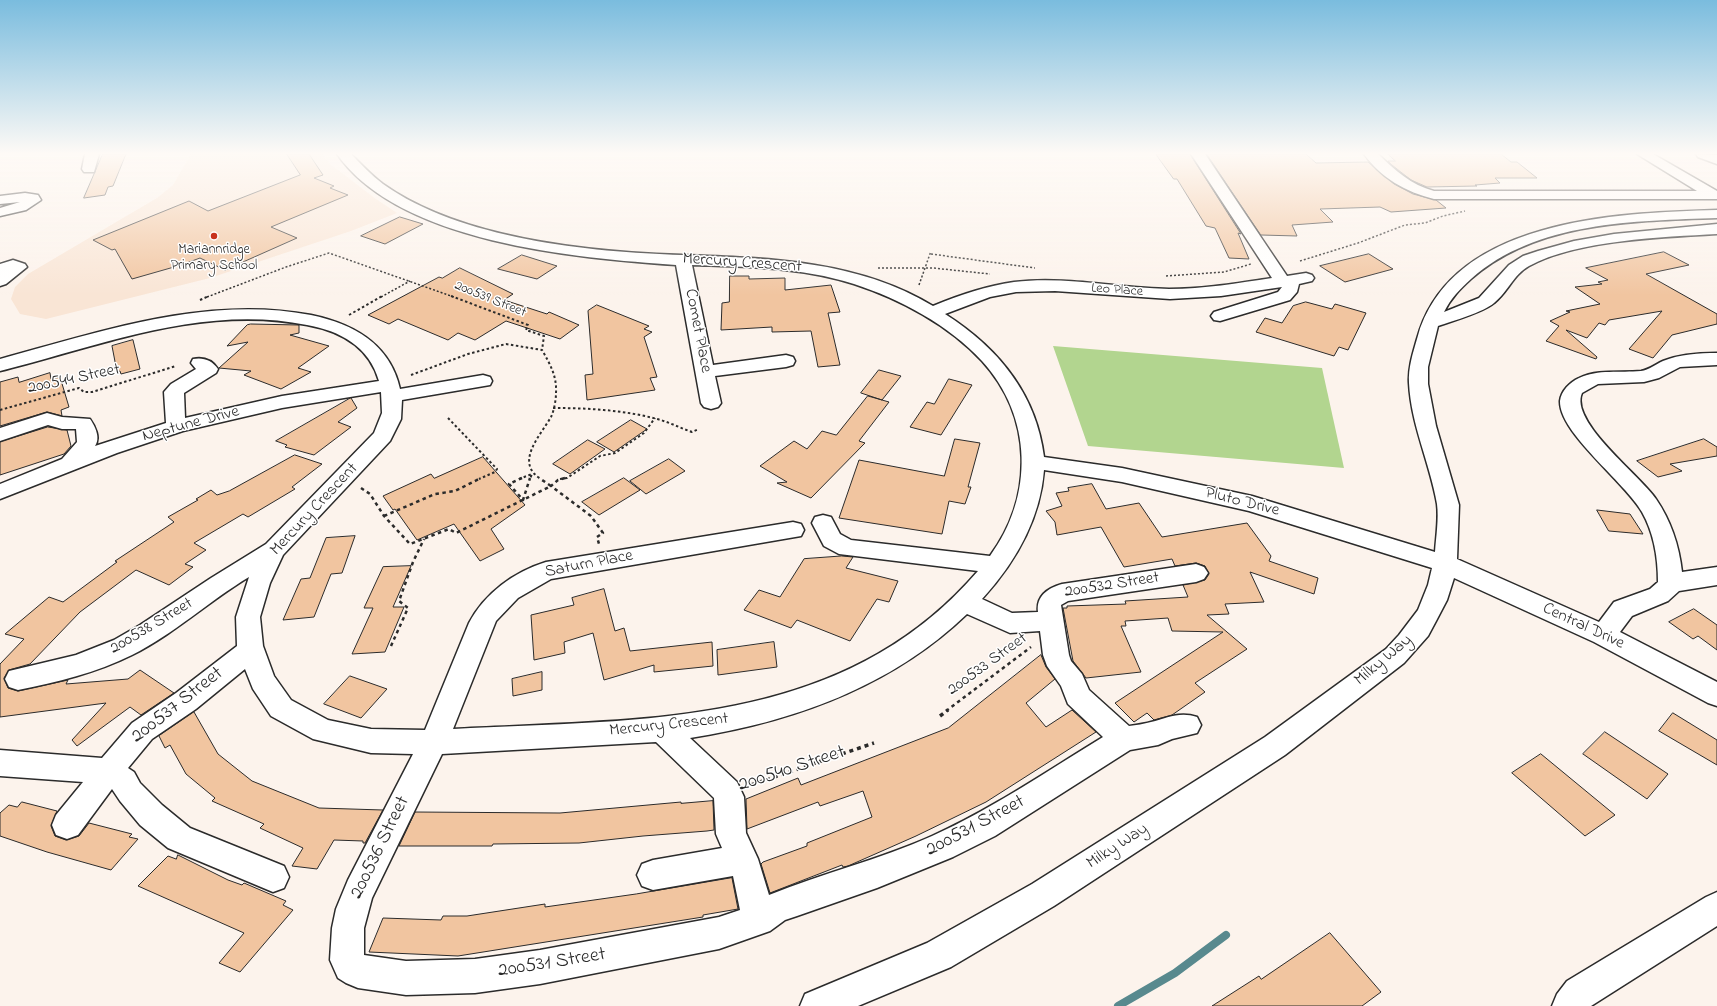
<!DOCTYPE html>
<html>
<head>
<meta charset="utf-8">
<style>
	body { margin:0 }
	canvas { display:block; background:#fcf3ec }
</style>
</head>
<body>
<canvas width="1717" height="1006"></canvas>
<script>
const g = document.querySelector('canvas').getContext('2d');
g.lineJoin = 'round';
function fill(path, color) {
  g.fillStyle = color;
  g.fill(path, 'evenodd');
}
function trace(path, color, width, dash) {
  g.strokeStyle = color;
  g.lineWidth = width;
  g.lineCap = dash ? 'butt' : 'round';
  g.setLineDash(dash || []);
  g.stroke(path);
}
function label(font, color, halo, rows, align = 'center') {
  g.font = font + ' "Indie Flower",sans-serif';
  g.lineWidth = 3;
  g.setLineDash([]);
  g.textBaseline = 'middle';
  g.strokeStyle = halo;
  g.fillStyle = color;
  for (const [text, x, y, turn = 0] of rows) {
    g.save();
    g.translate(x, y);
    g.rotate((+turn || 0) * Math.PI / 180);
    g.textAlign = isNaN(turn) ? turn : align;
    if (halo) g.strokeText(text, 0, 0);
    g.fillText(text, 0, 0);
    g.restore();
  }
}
const built = new Path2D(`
	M 191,154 L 322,154 L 330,164 L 376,199 L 397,213 L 351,231 L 210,278 L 46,319 L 20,314 L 11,299 L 15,287 L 28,274 L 157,198 L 173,185 Z`);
const green = new Path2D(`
	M 1053,346 L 1322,368 L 1344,468 L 1088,446 Z`);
const stream = new Path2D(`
	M 1118,1006 L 1175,973 L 1226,935`);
const building = new Path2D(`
	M 103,154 L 126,154 L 113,186 L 108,187 L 105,195 L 84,198 Z
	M 287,154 L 309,154 L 323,175 L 314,178 L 334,186 L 330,188 L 348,195 L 271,227 L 297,238 L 225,270 L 200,258 L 181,265 L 132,279 L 115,249 L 112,250 L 93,240 L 189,201 L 208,211 L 300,175 Z
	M 1156,154 L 1190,154 L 1241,234 L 1238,233 L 1249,259 L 1229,258 L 1215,228 L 1206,226 L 1177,179 L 1174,179 Z
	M 1207,154 L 1306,154 L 1316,163 L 1368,162 L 1394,184 L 1413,194 L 1436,200 L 1446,208 L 1391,212 L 1380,207 L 1320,209 L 1333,222 L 1292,225 L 1297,236 L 1261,235 Z
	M 1388,154 L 1501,154 L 1511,162 L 1517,162 L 1537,178 L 1495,178 L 1500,183 L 1475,185 L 1477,186 L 1427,187 L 1411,180 L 1392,165 L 1388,161 L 1395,161 Z
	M 400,217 L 423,224 L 385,244 L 361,236 Z
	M 1664,252 L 1689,265 L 1646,274 L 1717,314 L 1717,324 L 1672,335 L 1653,358 L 1629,349 L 1662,311 L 1609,320 L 1605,325 L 1599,323 L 1587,338 L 1566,330 L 1597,357 L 1596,359 L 1546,341 L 1559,326 L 1550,321 L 1570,312 L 1566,311 L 1600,304 L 1575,287 L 1602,284 L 1598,282 L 1608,280 L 1586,268 Z
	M 1369,254 L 1393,269 L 1345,282 L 1320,266 Z
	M 522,255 L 557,266 L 537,279 L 498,269 Z
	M 460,268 L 513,294 L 504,300 L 547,314 L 549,312 L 579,325 L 560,339 L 506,321 L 475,340 L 458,333 L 448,340 L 398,319 L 389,324 L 368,315 L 439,277 L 442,278 Z
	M 730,276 L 749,276 L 749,279 L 785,278 L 785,290 L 831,285 L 840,312 L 828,313 L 840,365 L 818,367 L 811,331 L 772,332 L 772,327 L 721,330 L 722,303 L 729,302 Z
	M 1306,302 L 1332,309 L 1335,304 L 1366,313 L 1348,350 L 1339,347 L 1334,356 L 1256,332 L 1265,318 L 1282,323 L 1293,306 Z
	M 597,305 L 649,326 L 644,329 L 652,332 L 644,337 L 657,377 L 650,378 L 655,390 L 587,400 L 585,375 L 593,374 L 588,311 Z
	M 251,324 L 299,325 L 299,333 L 290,335 L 329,346 L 298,368 L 311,372 L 281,389 L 244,375 L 251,371 L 219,368 L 248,342 L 227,346 L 247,325 Z
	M 133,340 L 140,369 L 121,374 L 120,371 L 117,372 L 112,346 Z
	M 879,370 L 901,376 L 882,400 L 861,393 Z
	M 50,373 L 51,379 L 60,377 L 69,407 L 61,410 L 62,416 L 47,412 L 0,426 L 0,382 L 18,377 L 19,382 Z
	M 949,379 L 972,385 L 941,435 L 910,427 L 927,402 L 934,404 Z
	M 868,396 L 889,402 L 859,441 L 865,443 L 811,498 L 777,483 L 787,482 L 760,466 L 794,441 L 807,449 L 822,431 L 836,435 Z
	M 351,398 L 357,408 L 338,422 L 351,427 L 314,455 L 285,447 L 287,445 L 276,441 Z
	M 631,420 L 647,429 L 614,452 L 597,442 Z
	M 48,427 L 67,430 L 71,446 L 64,454 L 0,475 L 0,442 Z
	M 955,439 L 980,443 L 968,487 L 971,487 L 965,504 L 949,501 L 942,534 L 839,518 L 859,460 L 944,476 Z
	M 1704,439 L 1717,447 L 1717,456 L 1670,464 L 1682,471 L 1658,477 L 1637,461 Z
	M 588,440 L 605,449 L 570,474 L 553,464 Z
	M 295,455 L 322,464 L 292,487 L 295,489 L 248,517 L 243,514 L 194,543 L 206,550 L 185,564 L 193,567 L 169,585 L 136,570 L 80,612 L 30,664 L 9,670 L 4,678 L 8,688 L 18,691 L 68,680 L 66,684 L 128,679 L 140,670 L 174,693 L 141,715 L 130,707 L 77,746 L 72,740 L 106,703 L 0,717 L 0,664 L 24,639 L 5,634 L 49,597 L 63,602 L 117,562 L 115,561 L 174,522 L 168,517 L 198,500 L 196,499 L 211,490 L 217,495 L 229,491 Z
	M 483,457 L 525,505 L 491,529 L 504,549 L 480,561 L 454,524 L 417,540 L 395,509 L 393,510 L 383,496 L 431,474 L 434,478 Z
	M 669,459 L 685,471 L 646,494 L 630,481 Z
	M 624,478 L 640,490 L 599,515 L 582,502 Z
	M 1092,484 L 1106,509 L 1139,503 L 1162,537 L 1247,523 L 1271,556 L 1269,561 L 1318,578 L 1314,594 L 1250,572 L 1264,602 L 1225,604 L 1229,614 L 1207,615 L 1247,649 L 1195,683 L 1205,692 L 1172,715 L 1154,720 L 1147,713 L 1134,722 L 1115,703 L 1223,632 L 1172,631 L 1168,618 L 1125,621 L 1126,626 L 1121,626 L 1141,672 L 1086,678 L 1073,661 L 1063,608 L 1067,608 L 1067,606 L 1126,604 L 1125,601 L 1188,597 L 1183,585 L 1205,580 L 1209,574 L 1205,566 L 1196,563 L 1175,566 L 1172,559 L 1124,567 L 1101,527 L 1057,535 L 1055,522 L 1046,511 L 1062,506 L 1056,493 L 1069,491 L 1068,488 Z
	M 1597,510 L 1630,514 L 1643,534 L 1609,531 Z
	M 355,536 L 342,573 L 331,574 L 314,617 L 283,620 L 301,579 L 310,578 L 326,538 Z
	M 842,556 L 853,557 L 846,568 L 898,581 L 889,602 L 877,599 L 850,641 L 797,620 L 791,628 L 744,610 L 759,590 L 780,597 L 804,559 Z
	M 411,566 L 393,607 L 404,607 L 385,652 L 352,654 L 373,608 L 364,608 L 383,567 Z
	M 604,589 L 615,631 L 624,628 L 630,651 L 712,642 L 713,666 L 654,672 L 654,665 L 604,680 L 593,633 L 564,642 L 565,653 L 534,660 L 531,615 L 574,605 L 572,598 Z
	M 1694,609 L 1717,625 L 1717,650 L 1698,636 L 1693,639 L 1669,622 Z
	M 774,642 L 777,667 L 718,675 L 717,650 Z
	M 1041,655 L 1046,667 L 1055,679 L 1026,703 L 1046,727 L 1072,710 L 1096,732 L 986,802 L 916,836 L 848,866 L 843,867 L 842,865 L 770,893 L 761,864 L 763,862 L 807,846 L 807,843 L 872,817 L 863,791 L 820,806 L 818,802 L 747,829 L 746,799 L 798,778 L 801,785 L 948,728 Z
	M 542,672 L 542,690 L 513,696 L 512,679 Z
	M 350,676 L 387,689 L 361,718 L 324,704 Z
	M 194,712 L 218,754 L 252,781 L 319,808 L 383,810 L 365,843 L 363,843 L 363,841 L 334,840 L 317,869 L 292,866 L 303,848 L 260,828 L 264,824 L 212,801 L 215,798 L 186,774 L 170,745 L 165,748 L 159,736 Z
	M 1673,713 L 1717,740 L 1717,765 L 1659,731 Z
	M 1605,732 L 1668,774 L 1647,799 L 1583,754 Z
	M 1541,754 L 1615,815 L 1585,836 L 1512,773 Z
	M 713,801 L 714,830 L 707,831 L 643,836 L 579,843 L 493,844 L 492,846 L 399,846 L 415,812 L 560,813 L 681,802 L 681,803 Z
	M 22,802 L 57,811 L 51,826 L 55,836 L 66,840 L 79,836 L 89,823 L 132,834 L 129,837 L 138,839 L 111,870 L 47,852 L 0,836 L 0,813 L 9,805 L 17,807 Z
	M 178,855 L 228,880 L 242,885 L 244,883 L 286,901 L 283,905 L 293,910 L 240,972 L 219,963 L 244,933 L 138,886 L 168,856 L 176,859 Z
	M 732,878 L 738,909 L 703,915 L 703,917 L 458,956 L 369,952 L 383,918 L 441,920 L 443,916 L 467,916 L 545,904 L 545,907 L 636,894 Z
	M 1330,933 L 1381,992 L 1362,1006 L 1212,1006 L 1259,976 L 1261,979 Z`);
const pathFar3 = new Path2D(`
	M 931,254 L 1035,268
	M 1300,261 L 1358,243 L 1405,225 L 1425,223 L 1443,216 L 1465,211
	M 878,268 L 933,268 L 990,274
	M 1166,276 L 1224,272 L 1251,264
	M 919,285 L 931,251
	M 207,297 L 286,267 L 329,253 L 454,297
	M 381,297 L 410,281`);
const pathFar2 = new Path2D(`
	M 451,296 L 528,325 L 526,330 L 544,336 L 542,350
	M 200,300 L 209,296
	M 349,315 L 382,296
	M 411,375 L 468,354 L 506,344 L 542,350 C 550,364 557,376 556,393 C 556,400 554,411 551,417 C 540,436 514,463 541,479
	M 553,408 C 587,408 624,410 657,419 C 669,422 680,428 692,432 L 699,429
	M 0,410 L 79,388 L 84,392 L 92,392 L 176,366
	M 448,418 L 497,469 L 495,472 L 479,479
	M 519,479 L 532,474 L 530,479
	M 560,479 L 567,478 L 600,456 L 615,453 L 644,433 L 655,418`);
const pathFar1 = new Path2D(`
	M 522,478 L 509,484 L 523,500 L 530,478
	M 565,478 L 558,480 L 551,486 L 591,516 L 603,533 L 597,537 L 599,544
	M 361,488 L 370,494 L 384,516 L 410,544 L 449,529 L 456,533 L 551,486 L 539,478
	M 384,516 L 435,494 L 455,491 L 481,478
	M 391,646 L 408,608 L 399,601 L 413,562 L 424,539
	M 946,711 L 1031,647`);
const path = new Path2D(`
	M 940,716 L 948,710
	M 751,785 L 874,743`);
const minor = new Path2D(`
	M 85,154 L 99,154 L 94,172 L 84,172 L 82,169 Z
	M 337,154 L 351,154 C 361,164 371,175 383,184 C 460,239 589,252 682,255 C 767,258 858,260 933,306 C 959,295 986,286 1014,282 C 1066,276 1118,288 1169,289 C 1204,289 1238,283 1272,278 L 1191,154 L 1205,154 L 1287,276 L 1306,273 L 1312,275 L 1314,278 L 1312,281 L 1299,284 L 1297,292 L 1290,300 L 1220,321 L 1214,320 L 1211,316 L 1214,312 L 1278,292 L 1282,287 L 1221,296 L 1170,299 L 1055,291 L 1016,292 L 990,297 L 945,314 C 997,347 1036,393 1044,457 L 1122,468 L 1252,496 L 1435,552 C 1436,537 1439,519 1437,504 C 1430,463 1411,425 1409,383 C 1408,368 1413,353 1417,339 C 1449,219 1616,213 1717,210 L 1717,218 C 1635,221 1536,221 1471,279 C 1460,289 1451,298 1444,312 L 1479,298 L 1509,265 L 1523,256 L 1538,251 L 1574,241 L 1614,234 L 1717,224 L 1717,234 C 1664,237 1576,240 1529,266 C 1513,275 1508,292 1494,303 C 1484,312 1453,321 1438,326 L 1428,367 L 1428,384 L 1436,426 L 1459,505 L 1457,559 L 1599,622 L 1614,602 L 1650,589 L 1658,582 C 1658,558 1654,533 1642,512 C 1626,483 1559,433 1560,401 C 1561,391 1570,382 1579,378 C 1598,369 1620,373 1641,371 C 1649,370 1656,364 1663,361 C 1680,354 1699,353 1717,353 L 1717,365 L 1680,367 L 1659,378 L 1644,382 L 1598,384 L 1582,393 C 1569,422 1641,476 1656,499 C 1671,521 1679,545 1682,572 L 1717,567 L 1717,585 L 1679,591 L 1668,601 L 1632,616 L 1620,632 L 1717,682 L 1717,706 L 1708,703 L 1594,642 L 1454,578 L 1447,600 L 1436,621 L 1428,636 L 1404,663 L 1285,755 L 1054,906 L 951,967 L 858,1006 L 800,1006 L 805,994 L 927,943 L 1032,884 L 1265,737 L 1386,649 L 1399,635 L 1418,610 L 1428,585 L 1432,568 L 1249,511 L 1122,482 L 1044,470 C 1040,520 1015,563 982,599 L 1012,613 L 1038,612 C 1036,596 1048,588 1062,584 L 1196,564 L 1204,567 L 1208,573 L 1204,579 L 1196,582 L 1068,601 L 1061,605 L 1069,655 L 1071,661 L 1082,674 L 1089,690 L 1129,726 C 1136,725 1144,724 1151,722 C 1167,718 1180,711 1197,717 L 1201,725 L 1197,733 L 1172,739 L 1158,745 L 1130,750 L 995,836 L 953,857 L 877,888 L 797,916 L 785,920 L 770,931 L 719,949 L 540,984 L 475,993 L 406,995 L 358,988 L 346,983 L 338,978 L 330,960 L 332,928 L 336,909 L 348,880 L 413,754 L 371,753 L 313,739 L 271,716 L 253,689 L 245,669 L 196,709 L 152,739 L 128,768 L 134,772 L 140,783 L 162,805 L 190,828 L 284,866 L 289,877 L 284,888 L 273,892 L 168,848 L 140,825 L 120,801 L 112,789 L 78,835 L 67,839 L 56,835 L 52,825 L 56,815 L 83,782 L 0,776 L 0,750 L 102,758 L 132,723 L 176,693 L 237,646 L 236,617 L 249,577 C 209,601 174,634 132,655 C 96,673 57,682 18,690 L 9,687 L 5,679 L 9,671 L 76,655 L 114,640 L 140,625 L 211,578 L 266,544 L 374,433 L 382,413 L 381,392 L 282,408 L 183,431 L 117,453 L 0,499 L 0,484 L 62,459 L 77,442 L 76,429 L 62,429 L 48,425 L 0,441 L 0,428 L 47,413 L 62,417 L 90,419 C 95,426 101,438 95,446 L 166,423 L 164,392 L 171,384 L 196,369 L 191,363 L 193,359 C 203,357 212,360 218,369 L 216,373 L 184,393 L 185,418 L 282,396 L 379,381 C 369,346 340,331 307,325 C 202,304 100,346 0,371 L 0,359 C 100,332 206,295 311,315 C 354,324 390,344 400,389 L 483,375 L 490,377 L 492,381 L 490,385 L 402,400 L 401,419 L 390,441 L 283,555 L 270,583 L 260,617 L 263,646 L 274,676 L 291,700 L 328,720 L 371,729 L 425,730 L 469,623 C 485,593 514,572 546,562 L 793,522 L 801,524 L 804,530 L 801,536 L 551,579 L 518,598 L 496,621 L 453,729 C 642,719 842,729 978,571 L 839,554 L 824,546 L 812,523 L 815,517 L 823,515 L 831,517 L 840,534 L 851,540 L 990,556 C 1034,496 1033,417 982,361 C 949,325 900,299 854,284 C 801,267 746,267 692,265 L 713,365 L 786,355 L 793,357 L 795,361 L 793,365 L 786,367 L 715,376 L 721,403 L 718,407 L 711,409 L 704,407 L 701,403 L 676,265 C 576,258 399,243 337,154 ZM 967,614 L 1010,633 L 1040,631 L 1043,655 L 1047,666 L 1061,686 L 1068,704 L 1103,737 C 1047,771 992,809 932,836 C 879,860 822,873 769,895 L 758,859 L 746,833 L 744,797 L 737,782 L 690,738 C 793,722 891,687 967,614 ZM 656,742 L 714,798 L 716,834 L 722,848 L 653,860 L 642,864 L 637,875 L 642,886 L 653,890 L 733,876 L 740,910 L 719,917 L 540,950 L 475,959 L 406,961 L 364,955 L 364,928 L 372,898 L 442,754 Z
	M 1364,154 L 1378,154 C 1395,170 1411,185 1434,191 L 1697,191 L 1637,154 L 1653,154 L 1717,191 L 1717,199 L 1434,199 C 1406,192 1381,178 1364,154 Z
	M 1696,154 L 1717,155 L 1717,164 L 1698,157 Z
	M 25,193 L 38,195 L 41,200 L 26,210 L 0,216 L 0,208 L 20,202 L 0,204 L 0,196 Z
	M 13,260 L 25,264 L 27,267 L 6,284 L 0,286 L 0,264 Z
	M 1717,892 L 1717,926 L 1591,1006 L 1552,1006 L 1557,994 L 1567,981 L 1706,897 Z`);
const markers = [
	[214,236,4,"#c8321e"]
];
const farPoinames = [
	["Mariannridge",214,251],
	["Primary School",214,267]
];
const farStreetnames = [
	["Leo Place",1117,291,4],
	["200539 Street",490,300,22]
];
const streetNames = [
	["Mercury Crescent",742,264,4],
	["Comet Place",697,331,79],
	["200544 Street",74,380,-12],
	["Neptune Drive",191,425,-15],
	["Pluto Drive",1242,503,14],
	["Mercury Crescent",315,510,-47],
	["Saturn Place",589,565,-11],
	["200532 Street",1112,586,-9],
	["200538 Street",152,627,-31],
	["Central Drive",1583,627,25],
	["Milky Way",1384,661,-40],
	["200533 Street",988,665,-36],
	["Mercury Crescent",669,726,-6],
	["Milky Way",1118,847,-33]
];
const nearStreetnames = [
	["200537 Street",178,706,-38],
	["200540 Street",792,770,-18],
	["200531 Street",976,827,-28],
	["200536 Street",381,848,-64],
	["200531 Street",552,964,-9]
];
fill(built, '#f9e5d5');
fill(green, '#b2d58f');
trace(stream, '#58898e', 8);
fill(building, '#f1c5a0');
trace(building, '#2b2b2b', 1);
trace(minor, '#2b2b2b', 3);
trace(pathFar3, '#2b2b2b', 1.5, [2, 2]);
trace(pathFar2, '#2b2b2b', 2, [2.5, 2.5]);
trace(pathFar1, '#2b2b2b', 2.5, [3.5, 3.5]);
trace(path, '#2b2b2b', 3.5, [4, 4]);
fill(minor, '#fff');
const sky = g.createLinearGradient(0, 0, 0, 295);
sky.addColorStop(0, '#7abcde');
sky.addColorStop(0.52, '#fefaf6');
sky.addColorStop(1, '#fefaf600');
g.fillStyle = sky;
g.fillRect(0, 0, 1717, 295);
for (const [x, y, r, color] of markers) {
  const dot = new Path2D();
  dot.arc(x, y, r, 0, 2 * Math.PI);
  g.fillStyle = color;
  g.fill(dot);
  trace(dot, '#fff', 1.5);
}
label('14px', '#2b2b2b', '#fff', farPoinames);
label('14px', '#2b2b2b', '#fff', farStreetnames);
label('17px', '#2b2b2b', '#fff', streetNames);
label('20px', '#2b2b2b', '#fff', nearStreetnames);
</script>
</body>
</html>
